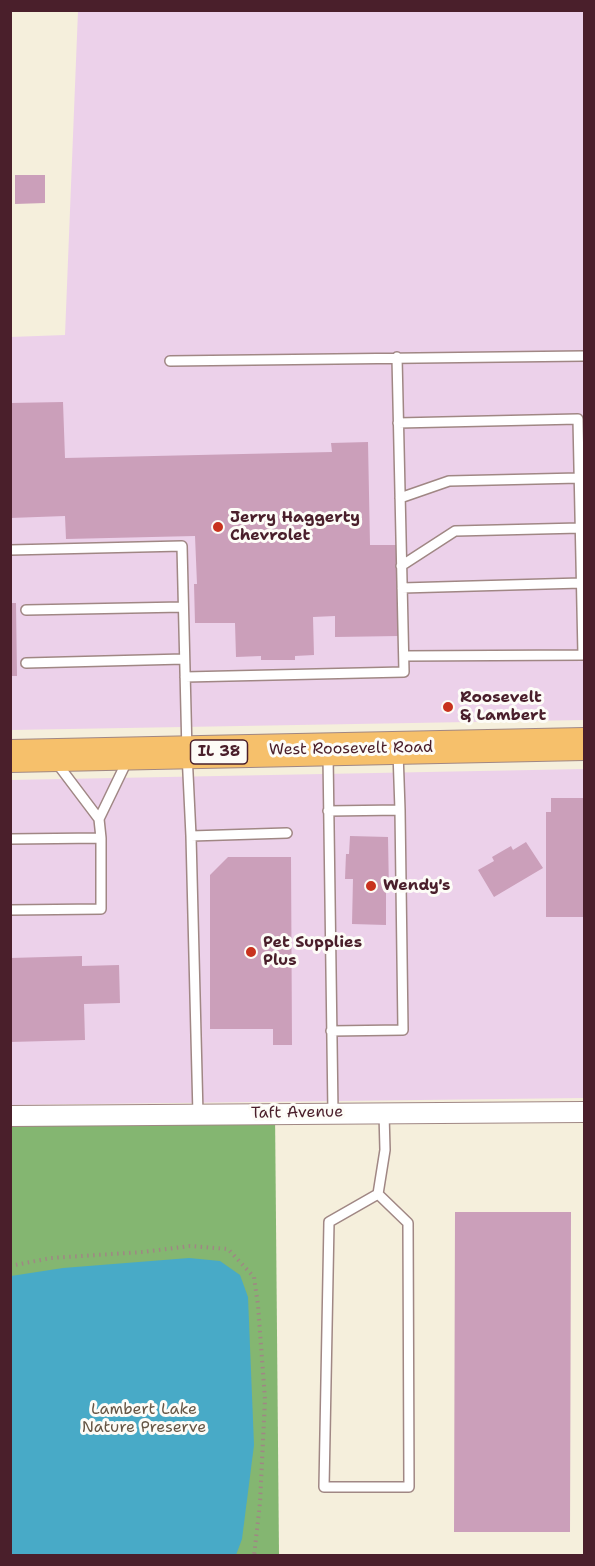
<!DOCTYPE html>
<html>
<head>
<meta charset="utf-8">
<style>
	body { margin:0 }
	#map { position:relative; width:595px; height:1566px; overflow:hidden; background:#f5efdc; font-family:"Shantell Sans",sans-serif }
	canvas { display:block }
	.frame { position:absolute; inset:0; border:12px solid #4a1f2b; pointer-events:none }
</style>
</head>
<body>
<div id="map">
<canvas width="595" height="1566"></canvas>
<div class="frame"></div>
</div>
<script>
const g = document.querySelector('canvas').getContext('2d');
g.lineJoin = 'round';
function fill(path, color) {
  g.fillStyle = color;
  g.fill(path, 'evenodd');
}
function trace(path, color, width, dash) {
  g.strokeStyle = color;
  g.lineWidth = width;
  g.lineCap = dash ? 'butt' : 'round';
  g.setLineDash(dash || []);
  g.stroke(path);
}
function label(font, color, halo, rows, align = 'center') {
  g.font = font + ' "Shantell Sans",sans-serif';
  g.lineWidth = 6;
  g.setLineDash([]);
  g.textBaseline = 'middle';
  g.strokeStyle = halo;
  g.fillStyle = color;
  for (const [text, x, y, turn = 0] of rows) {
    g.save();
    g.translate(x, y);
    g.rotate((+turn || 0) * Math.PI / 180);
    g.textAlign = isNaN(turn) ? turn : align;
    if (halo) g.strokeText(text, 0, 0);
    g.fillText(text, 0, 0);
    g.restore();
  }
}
const built = new Path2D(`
	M 78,11 L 584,11 L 584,720 L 11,730 L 10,337 L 65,335 Z
	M 584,769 L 584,1098 L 11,1105 L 10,780 Z`);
const forest = new Path2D(`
	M 275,1111 L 279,1555 L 11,1555 L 10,1117 Z`);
const water = new Path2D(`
	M 189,1258 L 220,1261 L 240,1275 L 248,1297 L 254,1445 L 242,1539 L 236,1555 L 11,1555 L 11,1276 L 63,1268 Z`);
const building = new Path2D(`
	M 15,175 L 45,175 L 45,203 L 15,204 Z
	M 63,402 L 65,458 L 332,452 L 331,443 L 368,442 L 370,545 L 397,545 L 399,636 L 335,637 L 335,616 L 313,617 L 314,655 L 295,656 L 295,660 L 261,660 L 261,656 L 236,657 L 235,623 L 195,623 L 194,584 L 197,584 L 195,536 L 66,539 L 65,516 L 10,518 L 10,403 Z
	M 10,603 L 16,603 L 17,676 L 10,676 Z
	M 551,798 L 584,798 L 584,917 L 546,917 L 546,812 L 551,812 Z
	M 350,836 L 388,837 L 389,892 L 386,892 L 386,925 L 352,924 L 353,879 L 345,879 L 346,854 L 349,854 Z
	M 526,842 L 543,868 L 494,897 L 478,870 L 494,861 L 492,857 L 511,846 L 513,850 Z
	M 228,857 L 291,857 L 292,1045 L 273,1045 L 273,1029 L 210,1029 L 210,875 Z
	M 82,956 L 82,966 L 119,965 L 120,1003 L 84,1004 L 85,1040 L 10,1042 L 10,958 Z
	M 455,1212 L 571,1212 L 570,1532 L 454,1532 Z`);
const path = new Path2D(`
	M 10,1266 L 51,1258 L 143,1252 L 190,1246 L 228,1249 L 254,1277 L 258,1305 L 265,1399 L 260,1503 L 254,1556`);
const service = new Path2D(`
	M 170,361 L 584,356
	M 398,423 L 578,419 L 583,655 L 404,656
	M 400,498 L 449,481 L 579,478
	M 10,550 L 182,546 L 187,753 L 191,836 L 198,1115
	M 401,566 L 455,531 L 580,528
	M 402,588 L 581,583
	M 26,610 L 183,607
	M 26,663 L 184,659
	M 185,677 L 404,672 L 397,357
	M 398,752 L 400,810
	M 328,755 L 333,1113
	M 56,762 L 99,819 L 101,838
	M 328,811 L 400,810 L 403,1030 L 331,1031
	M 99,819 L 128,759
	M 191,836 L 287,833
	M 10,839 L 101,838 L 101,909 L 10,910
	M 378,1194 L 408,1223 L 409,1487 L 324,1487 L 329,1222 L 378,1194 L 385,1150 L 384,1113`);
const minor = new Path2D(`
	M 10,1116 L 584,1112`);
const primary = new Path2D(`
	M 10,756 L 584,744`);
const markers = [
	[218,527,6,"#c8321e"],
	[448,707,6,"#c8321e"],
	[371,886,6,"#c8321e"],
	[251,952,6,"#c8321e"]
];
const shields = [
	[219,752,57]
];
const shieldNames = [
	["IL 38",219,752]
];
const poiNames = [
	["Jerry Haggerty",230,518],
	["Chevrolet",230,536],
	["Roosevelt",460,698],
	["& Lambert",460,716],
	["Wendy's",383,886],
	["Pet Supplies",263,943],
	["Plus",263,961]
];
const streetNames = [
	["West Roosevelt Road",351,749,-1],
	["Taft Avenue",297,1113,-1]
];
const parkNames = [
	["Lambert Lake",144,1410],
	["Nature Preserve",144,1428]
];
fill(built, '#ecd1ea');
fill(forest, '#84b671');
fill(water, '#48aac7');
fill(building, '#cb9fba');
trace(service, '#a08784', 12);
trace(minor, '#a08784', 22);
trace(primary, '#a08784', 34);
trace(path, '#a08784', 4, [1.5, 4.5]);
trace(service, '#fff', 9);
trace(minor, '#fff', 20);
trace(primary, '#f6c06b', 32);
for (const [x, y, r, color] of markers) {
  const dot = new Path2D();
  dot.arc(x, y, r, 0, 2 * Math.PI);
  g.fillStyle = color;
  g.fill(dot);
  trace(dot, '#fdfcf7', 2);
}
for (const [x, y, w] of shields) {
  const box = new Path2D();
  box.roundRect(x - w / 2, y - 12, w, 24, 4.5);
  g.fillStyle = '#fdfcf7';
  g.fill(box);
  trace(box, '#4a1f2b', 1.5);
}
label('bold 15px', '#4a1f2b', null, shieldNames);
label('bold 16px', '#4a1f2b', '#fdfcf7', poiNames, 'left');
label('16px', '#4a1f2b', '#fdfcf7', streetNames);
label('16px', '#655645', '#fdfcf7', parkNames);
</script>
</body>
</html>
